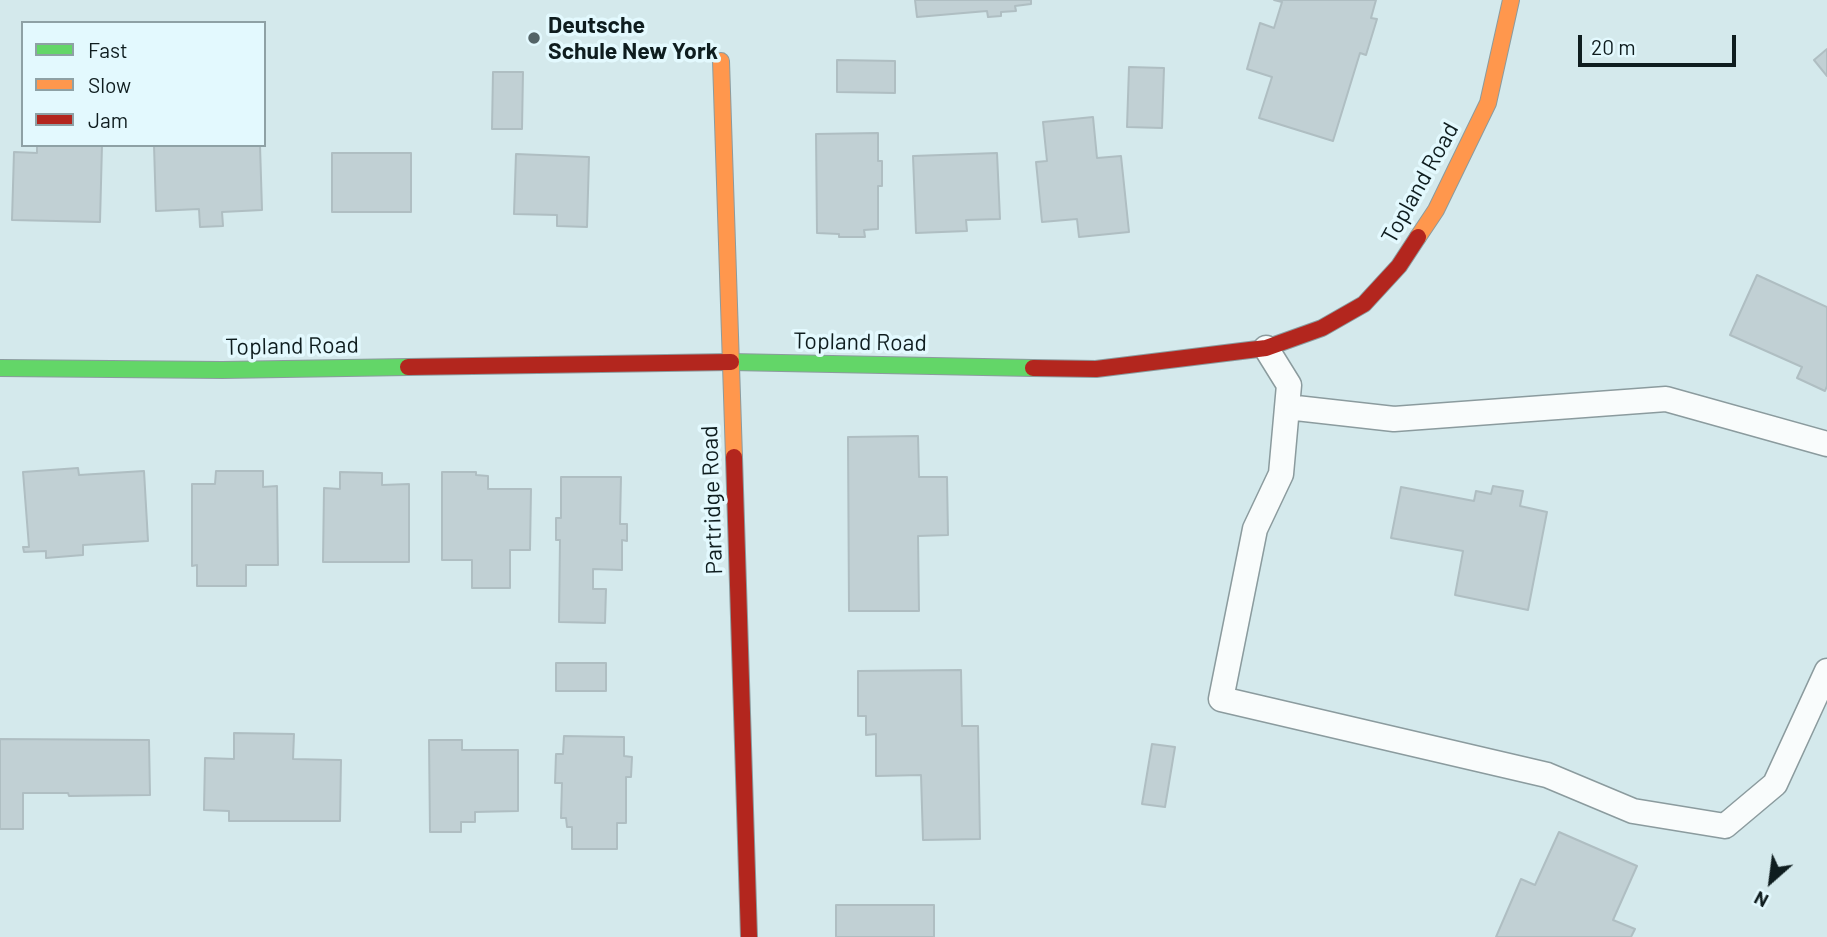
<!DOCTYPE html>
<html>
<head>
<meta charset="utf-8">
<style>
	body { margin:0 }
	#map { position:relative; width:1827px; height:937px; overflow:hidden; background:#d4e9ec; font-family:Barlow,sans-serif }
	canvas { display:block }
	.legend { position:absolute; left:21px; top:21px; width:245px; height:126px; box-sizing:border-box; background:#e3f9fe; border:2px solid #8ea1a5; margin:0; padding:9px 12px; list-style:none; font-size:21px; color:#0f1d1f }
	.legend li { display:flex; align-items:center; gap:14px; height:35px }
	.legend b { width:35px; border:2px solid #8ea1a5 }
	.north { position:absolute; left:1736px; top:846px; width:70px; height:70px; -webkit-text-stroke:5px #e3f9fe; paint-order:stroke; rotate:208deg; font-size:19px; font-weight:700; line-height:28px; text-align:center; color:#0f1d1f }
	.north::after { content:''; display:block; margin:auto; width:24px; height:32px; background:#0f1d1f; clip-path:polygon(50% 0,100% 100%,50% 72%,0 100%) }
	.scale { position:absolute; left:1578px; top:35px; width:158px; height:32px; box-sizing:border-box; border:4px solid #0f1d1f; border-top:0; padding-left:9px; font-size:21px; line-height:24px; white-space:nowrap; color:#0f1d1f; -webkit-text-stroke:5px #e3f9fe; paint-order:stroke }
</style>
</head>
<body>
<div id="map">
<canvas width="1827" height="937"></canvas>
<ul class="legend">
<li><b style="height:9px;background:#63d668"></b>Fast</li>
<li><b style="height:9px;background:#ff974d"></b>Slow</li>
<li><b style="height:9px;background:#b3261e"></b>Jam</li>
</ul>
<div class="north">N</div>
<div class="scale">20 m</div>
</div>
<script>
const g = document.querySelector('canvas').getContext('2d');
g.lineJoin = 'round';
function fill(path, color) {
  g.fillStyle = color;
  g.fill(path, 'evenodd');
}
function trace(path, color, width, dash) {
  g.strokeStyle = color;
  g.lineWidth = width;
  g.lineCap = dash ? 'butt' : 'round';
  g.setLineDash(dash || []);
  g.stroke(path);
}
function label(font, color, halo, rows, align = 'center') {
  g.font = font + ' Barlow,sans-serif';
  g.lineWidth = 7;
  g.setLineDash([]);
  g.textBaseline = 'middle';
  g.strokeStyle = halo;
  g.fillStyle = color;
  for (const [text, x, y, turn = 0] of rows) {
    g.save();
    g.translate(x, y);
    g.rotate((+turn || 0) * Math.PI / 180);
    g.textAlign = isNaN(turn) ? turn : align;
    if (halo) g.strokeText(text, 0, 0);
    g.fillText(text, 0, 0);
    g.restore();
  }
}
const building = new Path2D(`
	M 915,0 L 1031,0 L 1031,4 L 1015,6 L 1016,11 L 1001,12 L 1001,16 L 988,17 L 987,11 L 917,17 Z
	M 1274,0 L 1376,0 L 1371,18 L 1377,19 L 1366,55 L 1360,53 L 1333,141 L 1259,118 L 1272,77 L 1247,69 L 1260,23 L 1274,28 L 1282,2 Z
	M 1827,49 L 1827,76 L 1814,60 Z
	M 837,60 L 895,61 L 895,93 L 837,92 Z
	M 1129,67 L 1164,68 L 1162,128 L 1127,127 Z
	M 493,72 L 523,72 L 522,129 L 492,129 Z
	M 1093,117 L 1097,158 L 1121,156 L 1129,232 L 1079,237 L 1077,219 L 1042,222 L 1036,162 L 1047,161 L 1043,122 Z
	M 878,133 L 878,161 L 882,161 L 882,186 L 878,186 L 878,229 L 864,230 L 865,237 L 839,237 L 839,234 L 817,233 L 816,134 Z
	M 37,145 L 102,145 L 100,222 L 12,220 L 14,152 L 37,153 Z
	M 154,145 L 260,145 L 262,210 L 222,212 L 223,226 L 200,227 L 199,209 L 156,211 Z
	M 332,153 L 411,153 L 411,212 L 332,212 Z
	M 997,153 L 1000,219 L 966,220 L 967,231 L 916,233 L 913,156 Z
	M 516,154 L 589,157 L 587,227 L 557,226 L 557,215 L 514,214 Z
	M 1757,275 L 1827,307 L 1827,386 L 1825,391 L 1797,378 L 1802,367 L 1730,335 Z
	M 918,436 L 919,477 L 947,477 L 948,535 L 918,536 L 919,611 L 849,611 L 848,437 Z
	M 78,468 L 79,475 L 144,471 L 148,541 L 83,545 L 83,555 L 46,558 L 46,551 L 24,552 L 23,547 L 29,547 L 23,472 Z
	M 216,471 L 263,471 L 263,487 L 277,486 L 278,565 L 246,565 L 246,586 L 197,586 L 197,565 L 192,566 L 192,484 L 215,484 Z
	M 340,472 L 382,473 L 382,485 L 409,484 L 409,562 L 323,562 L 324,488 L 340,489 Z
	M 442,472 L 476,472 L 476,475 L 488,476 L 488,489 L 531,489 L 530,550 L 510,550 L 510,588 L 472,588 L 472,560 L 442,560 Z
	M 561,477 L 621,477 L 620,524 L 627,524 L 627,541 L 622,540 L 622,570 L 593,569 L 593,589 L 606,589 L 605,623 L 559,622 L 560,540 L 556,540 L 556,518 L 561,518 Z
	M 1493,486 L 1523,491 L 1520,506 L 1547,512 L 1528,610 L 1455,595 L 1463,551 L 1391,538 L 1401,487 L 1474,501 L 1476,491 L 1491,494 Z
	M 556,663 L 606,663 L 606,691 L 556,691 Z
	M 961,670 L 962,726 L 978,726 L 980,839 L 923,840 L 921,775 L 876,776 L 876,734 L 866,735 L 866,716 L 858,716 L 858,671 Z
	M 234,733 L 294,734 L 293,759 L 341,760 L 340,821 L 229,821 L 229,811 L 204,810 L 205,758 L 234,759 Z
	M 564,736 L 624,737 L 624,756 L 632,757 L 631,777 L 626,777 L 626,823 L 617,823 L 617,849 L 572,849 L 572,827 L 567,827 L 566,818 L 561,818 L 562,783 L 555,783 L 556,754 L 563,754 Z
	M 0,739 L 149,740 L 150,795 L 69,796 L 68,793 L 23,793 L 23,829 L 0,829 Z
	M 429,740 L 462,740 L 462,750 L 518,750 L 518,811 L 475,812 L 475,822 L 461,822 L 461,832 L 430,832 Z
	M 1152,744 L 1175,747 L 1165,807 L 1142,804 Z
	M 1559,832 L 1637,866 L 1613,920 L 1635,929 L 1631,937 L 1496,937 L 1521,879 L 1535,885 Z
	M 836,905 L 934,905 L 934,937 L 836,937 Z`);
const lane = new Path2D(`
	M 1266,348 L 1289,385 L 1281,474 L 1255,529 L 1221,699 L 1547,775 L 1633,811 L 1725,826 L 1775,784 L 1827,671
	M 1287,407 L 1394,419 L 1666,399 L 1827,444`);
const fast = new Path2D(`
	M 731,362 L 1033,368
	M 0,368 L 222,370 L 408,367`);
const slow = new Path2D(`
	M 721,61 L 734,457
	M 1418,237 L 1436,210 L 1488,103 L 1511,0`);
const jam = new Path2D(`
	M 408,367 L 731,362
	M 1033,368 L 1096,369 L 1266,348 L 1322,328 L 1364,304 L 1399,266 L 1418,237
	M 734,457 L 749,937`);
const markers = [
	[534,38,7,"#546467"]
];
const poiNames = [
	["Deutsche",548,25],
	["Schule New York",548,51]
];
const streetNames = [
	["Topland Road",1420,183,-61],
	["Topland Road",860,342,1],
	["Topland Road",292,346,-1],
	["Partridge Road",712,500,-92]
];
fill(building, '#c1d0d4');
trace(building, '#afbec2', 2);
trace(lane, '#8b9b9e', 27);
trace(fast, '#8b9b9e', 18);
trace(slow, '#8b9b9e', 18);
trace(jam, '#8b9b9e', 18);
trace(lane, '#f9fcfc', 24);
trace(fast, '#63d668', 16);
trace(slow, '#ff974d', 16);
trace(jam, '#b3261e', 16);
for (const [x, y, r, color] of markers) {
  const dot = new Path2D();
  dot.arc(x, y, r, 0, 2 * Math.PI);
  g.fillStyle = color;
  g.fill(dot);
  trace(dot, '#e3f9fe', 2.5);
}
label('bold 23px', '#0f1d1f', '#e3f9fe', poiNames, 'left');
label('23px', '#0f1d1f', '#e3f9fe', streetNames);
</script>
</body>
</html>
